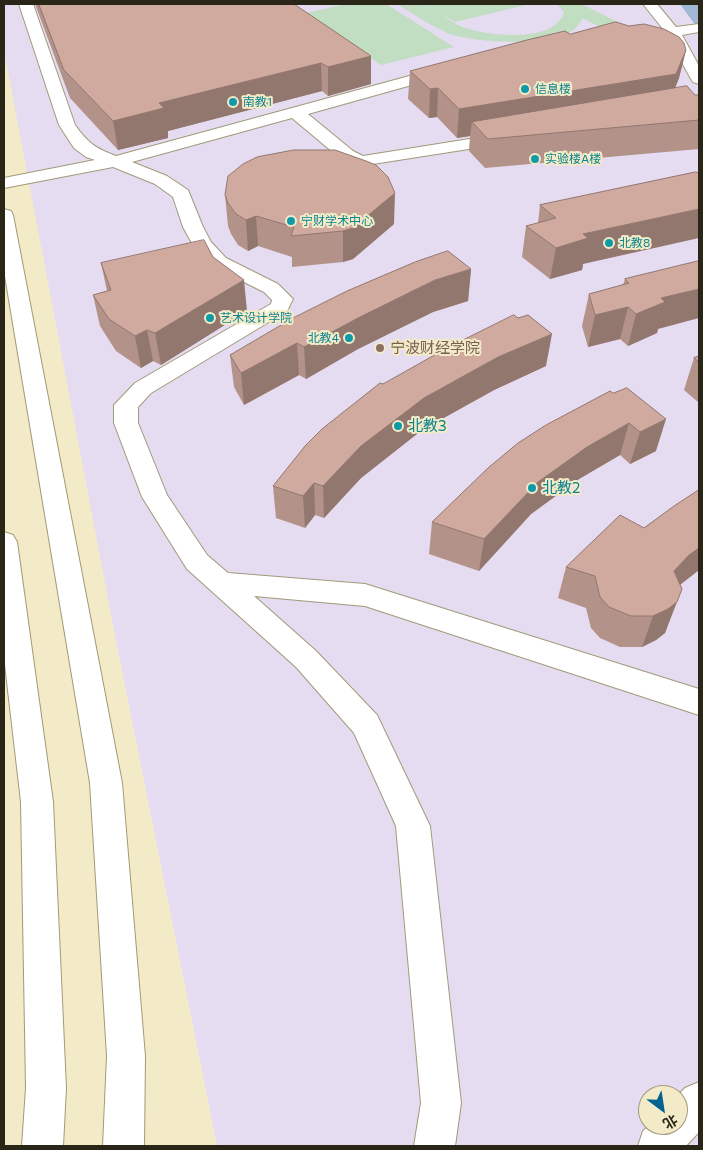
<!DOCTYPE html>
<html>
<head>
<meta charset="utf-8">
<style>
	body { margin:0 }
	#map { position:relative; width:703px; height:1150px; overflow:hidden; background:#f3ebc7; font-family:Commissioner,"Noto Sans SC",sans-serif }
	canvas { display:block }
	.frame { position:absolute; inset:0; border:5px solid #292618; pointer-events:none }
	.north { position:absolute; left:638px; top:1085px; width:50px; height:50px; box-sizing:border-box; background:#f3ebc7; border:1px solid #a29c81; border-radius:50%; rotate:149deg; font-size:14px; font-weight:700; line-height:20px; text-align:center; color:#292618 }
	.north::after { content:''; display:block; margin:auto; width:18px; height:22px; background:#006392; clip-path:polygon(50% 0,100% 100%,50% 72%,0 100%) }
</style>
</head>
<body>
<div id="map">
<canvas width="703" height="1150"></canvas>
<div class="frame"></div>
<div class="north">北</div>
</div>
<script>
const g = document.querySelector('canvas').getContext('2d');
g.lineJoin = 'round';
function fill(path, color) {
  g.fillStyle = color;
  g.fill(path, 'evenodd');
}
function trace(path, color, width, dash) {
  g.strokeStyle = color;
  g.lineWidth = width;
  g.lineCap = dash ? 'butt' : 'round';
  g.setLineDash(dash || []);
  g.stroke(path);
}
function label(font, color, halo, rows, align = 'center') {
  g.font = font + ' Commissioner,"Noto Sans SC",sans-serif';
  g.lineWidth = 4;
  g.setLineDash([]);
  g.textBaseline = 'middle';
  g.strokeStyle = halo;
  g.fillStyle = color;
  for (const [text, x, y, turn = 0] of rows) {
    g.save();
    g.translate(x, y);
    g.rotate((+turn || 0) * Math.PI / 180);
    g.textAlign = isNaN(turn) ? turn : align;
    if (halo) g.strokeText(text, 0, 0);
    g.fillText(text, 0, 0);
    g.restore();
  }
}
const education = new Path2D(`
	M 4,4 L 699,4 L 699,1146 L 217,1146 L 117,646 L 4,51 ZM 648,1095 L 678,1095 L 678,1125 L 648,1125 Z`);
const green = new Path2D(`
	M 346,4 L 386,4 L 454,47 L 381,65 L 306,13 Z
	M 397,4 C 404,4 413,2 421,4 C 433,6 446,19 458,25 C 481,36 555,45 564,12 L 557,4 L 581,4 L 634,30 L 617,35 L 582,18 C 574,51 476,43 450,34 C 432,27 414,14 397,4 Z
	M 424,4 L 530,4 L 455,22 Z`);
const water = new Path2D(`
	M 680,4 L 699,4 L 699,30 Z`);
const minor = new Path2D(`
	M 19,4 L 33,4 L 75,125 C 88,143 95,148 116,156 L 446,66 L 451,68 L 454,71 L 451,74 L 308,114 L 353,151 L 363,156 L 507,133 L 513,134 L 516,138 L 513,142 L 507,143 L 360,166 L 341,159 L 292,118 L 132,162 L 167,176 L 188,190 L 203,227 L 211,242 L 226,258 L 278,284 L 293,299 L 287,311 L 151,393 L 138,407 L 138,423 L 167,495 L 207,555 L 228,573 L 365,584 L 699,689 L 699,715 L 365,606 L 254,596 L 316,651 L 377,715 L 430,826 L 461,1103 L 455,1146 L 414,1146 L 421,1103 L 396,826 L 354,733 L 296,667 L 187,569 L 142,497 L 114,423 L 114,405 L 135,383 L 271,304 L 272,300 L 264,292 L 212,266 L 193,245 L 183,227 L 173,197 L 155,184 L 113,167 L 4,188 L 4,178 L 95,160 L 86,157 L 74,148 L 59,125 Z
	M 643,4 L 657,4 L 676,27 L 699,24 L 699,32 L 682,35 L 699,66 L 699,84 L 693,82 L 691,79 L 668,37 L 633,42 L 628,41 L 626,38 L 628,35 L 663,29 Z
	M 699,1082 L 699,1132 L 686,1146 L 638,1146 L 643,1131 L 650,1125 L 678,1125 L 678,1095 L 685,1088 Z`);
const major = new Path2D(`
	M 4,209 L 11,211 L 13,215 L 122,783 L 145,1056 L 144,1146 L 103,1146 L 107,1056 L 90,783 L 4,270 Z
	M 4,532 L 13,535 L 17,542 L 53,802 L 66,1088 L 63,1146 L 22,1146 L 26,1088 L 21,802 L 4,656 Z`);
const wall = new Path2D(`
	M 35,4 L 294,4 L 371,84 L 328,96 L 322,91 L 168,131 L 168,138 L 118,150 L 70,98 Z
	M 686,50 L 679,78 L 675,88 L 695,95 L 699,95 L 699,149 L 485,168 L 469,151 L 470,136 L 457,138 L 437,117 L 429,118 L 408,99 L 410,71 Z
	M 696,172 L 583,264 L 582,270 L 550,279 L 522,257 L 526,226 L 538,223 L 540,205 Z
	M 225,195 L 394,224 L 353,259 L 343,262 L 292,267 L 292,257 L 258,246 L 248,251 L 238,245 L 231,234 L 228,226 Z
	M 213,257 L 247,311 L 161,365 L 153,361 L 141,368 L 116,351 L 100,326 L 93,295 L 107,291 L 101,263 Z
	M 699,261 L 658,329 L 657,333 L 628,346 L 620,339 L 588,347 L 582,326 L 589,294 L 623,285 L 625,279 Z
	M 471,269 L 468,301 L 433,312 L 358,349 L 306,379 L 299,375 L 244,405 L 234,387 L 230,355 Z
	M 699,356 L 699,403 L 684,390 L 694,358 Z
	M 546,366 L 494,390 L 422,430 L 361,478 L 324,518 L 315,515 L 305,528 L 276,518 L 273,486 L 383,384 Z
	M 613,393 L 656,451 L 630,464 L 620,455 L 579,479 L 531,514 L 479,571 L 429,554 L 432,522 Z
	M 699,490 L 699,570 L 680,585 L 665,633 L 656,640 L 642,647 L 620,647 L 600,638 L 591,628 L 586,608 L 558,598 L 566,567 L 644,528 Z`);
const shadedWall = new Path2D(`
	M 686,50 L 679,78 L 669,103 L 472,122 L 470,136 L 457,138 L 459,109 Z
	M 371,56 L 371,84 L 328,96 L 328,67 Z
	M 321,63 L 322,91 L 168,131 L 168,138 L 118,150 L 113,121 L 159,103 Z
	M 438,88 L 437,117 L 429,118 L 430,89 Z
	M 395,193 L 394,224 L 353,259 L 343,262 L 343,231 Z
	M 699,209 L 699,238 L 583,264 L 582,270 L 550,279 L 556,248 L 583,234 Z
	M 256,216 L 258,246 L 248,251 L 246,220 Z
	M 471,269 L 468,301 L 433,312 L 358,349 L 306,379 L 304,347 L 358,318 L 435,280 Z
	M 244,280 L 247,311 L 161,365 L 155,333 Z
	M 699,289 L 699,318 L 658,329 L 657,333 L 628,346 L 636,314 L 661,298 Z
	M 628,307 L 620,339 L 588,347 L 595,315 Z
	M 147,330 L 153,361 L 141,368 L 135,336 Z
	M 552,334 L 546,366 L 494,390 L 422,430 L 361,478 L 324,518 L 323,486 L 361,446 L 424,398 L 498,357 Z
	M 297,343 L 299,375 L 244,405 L 241,373 Z
	M 666,419 L 656,451 L 630,464 L 640,432 Z
	M 629,423 L 620,455 L 579,479 L 531,514 L 479,571 L 484,539 L 538,482 L 587,447 Z
	M 314,483 L 315,515 L 305,528 L 303,496 Z
	M 699,548 L 699,570 L 677,587 L 674,571 L 689,555 Z
	M 677,602 L 665,633 L 656,640 L 642,647 L 653,616 Z`);
const building = new Path2D(`
	M 39,4 L 294,4 L 371,56 L 328,67 L 321,63 L 159,103 L 164,108 L 113,121 L 64,70 Z
	M 616,22 L 629,26 L 644,24 L 664,29 L 679,37 L 684,43 L 686,50 L 676,74 L 459,109 L 438,88 L 430,89 L 410,71 L 527,40 L 565,31 L 570,34 Z
	M 687,86 L 695,95 L 699,95 L 699,120 L 488,139 L 472,122 Z
	M 294,150 L 335,150 L 366,161 L 376,165 L 388,177 L 395,193 L 353,228 L 343,231 L 291,236 L 294,227 L 256,216 L 246,220 L 236,214 L 228,203 L 225,195 L 228,176 L 243,164 L 257,157 Z
	M 696,172 L 699,173 L 699,209 L 583,234 L 588,238 L 556,248 L 526,226 L 556,218 L 540,205 Z
	M 204,240 L 213,257 L 244,280 L 155,333 L 147,330 L 135,336 L 109,319 L 93,295 L 111,290 L 101,263 Z
	M 448,251 L 471,269 L 435,280 L 358,318 L 304,347 L 297,343 L 241,373 L 230,355 L 293,318 L 347,291 L 415,262 Z
	M 699,261 L 699,289 L 661,298 L 665,302 L 636,314 L 628,307 L 595,315 L 589,294 L 629,283 L 625,279 Z
	M 514,315 L 518,318 L 528,315 L 552,334 L 498,357 L 424,398 L 361,446 L 323,486 L 314,483 L 303,496 L 273,486 L 305,446 L 322,429 L 380,383 L 383,384 L 447,348 Z
	M 699,356 L 699,362 L 694,358 Z
	M 627,388 L 666,419 L 640,432 L 629,423 L 587,447 L 538,482 L 484,539 L 432,522 L 488,468 L 518,443 L 546,425 L 610,391 L 613,393 Z
	M 699,490 L 699,548 L 689,555 L 674,571 L 682,589 L 677,602 L 668,609 L 653,616 L 631,616 L 609,607 L 600,597 L 595,576 L 566,567 L 620,515 L 644,528 L 674,506 Z`);
const markers = [
	[525,89,5,"#0f9aa8"],
	[233,102,5,"#0f9aa8"],
	[535,159,5,"#0f9aa8"],
	[291,221,5,"#0f9aa8"],
	[609,243,5,"#0f9aa8"],
	[210,318,5,"#0f9aa8"],
	[349,338,5,"#0f9aa8"],
	[380,348,5,"#8d6e63"],
	[398,426,5,"#0f9aa8"],
	[532,488,5,"#0f9aa8"]
];
const farCulturenames = [
	["信息楼",535,89],
	["南教1",243,102],
	["实验楼A楼",545,159],
	["宁财学术中心",301,221],
	["北教8",619,243],
	["艺术设计学院",220,318],
	["北教4",339,338,"right"]
];
const educationNames = [
	["宁波财经学院",390,348]
];
const cultureNames = [
	["北教3",408,426],
	["北教2",542,488]
];
fill(education, '#e5dcf1');
fill(green, '#c1ddc2');
fill(water, '#a0b7d5');
trace(minor, '#a19a78', 2);
trace(major, '#a19a78', 2);
fill(minor, '#fff');
fill(major, '#fff');
fill(wall, '#b39289');
fill(shadedWall, '#92776f');
fill(building, '#d0aa9f');
trace(building, '#92776f', 1);
for (const [x, y, r, color] of markers) {
  const dot = new Path2D();
  dot.arc(x, y, r, 0, 2 * Math.PI);
  g.fillStyle = color;
  g.fill(dot);
  trace(dot, '#f3ebc7', 2);
}
label('12px', '#0d838f', '#f3ebc7', farCulturenames, 'left');
label('15px', '#785e54', '#f3ebc7', educationNames, 'left');
label('15px', '#0d838f', '#f3ebc7', cultureNames, 'left');
</script>
</body>
</html>
